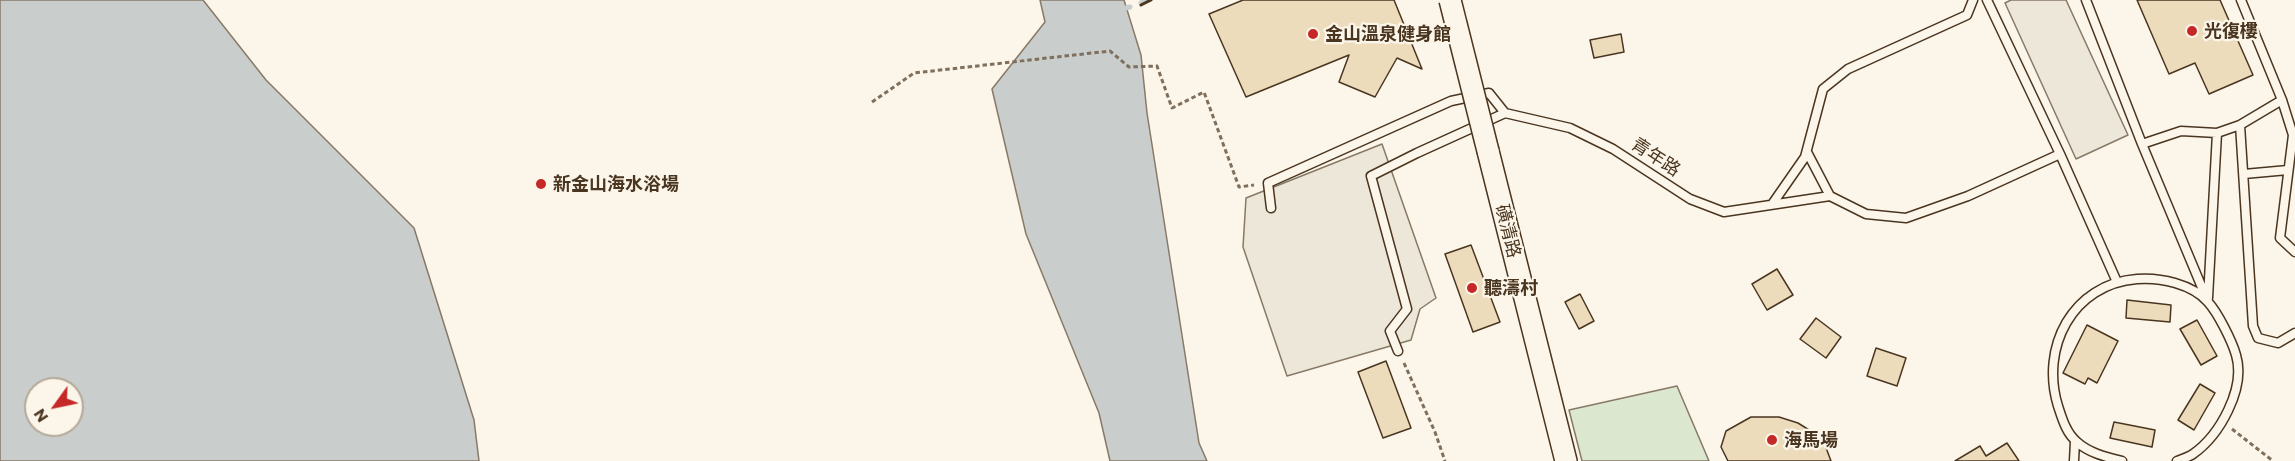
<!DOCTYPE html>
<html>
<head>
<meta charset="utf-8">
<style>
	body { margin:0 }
	#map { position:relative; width:2295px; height:461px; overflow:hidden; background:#fbf6e9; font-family:Commissioner,sans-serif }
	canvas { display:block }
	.north { position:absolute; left:24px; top:377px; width:60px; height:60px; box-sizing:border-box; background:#fbf6e9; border:2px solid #b4a999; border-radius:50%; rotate:237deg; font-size:16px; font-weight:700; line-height:24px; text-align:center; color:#4a3520 }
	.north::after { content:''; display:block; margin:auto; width:21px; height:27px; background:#c62828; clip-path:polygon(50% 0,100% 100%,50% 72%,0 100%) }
</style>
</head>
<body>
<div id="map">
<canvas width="2295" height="461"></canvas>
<div class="north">N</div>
</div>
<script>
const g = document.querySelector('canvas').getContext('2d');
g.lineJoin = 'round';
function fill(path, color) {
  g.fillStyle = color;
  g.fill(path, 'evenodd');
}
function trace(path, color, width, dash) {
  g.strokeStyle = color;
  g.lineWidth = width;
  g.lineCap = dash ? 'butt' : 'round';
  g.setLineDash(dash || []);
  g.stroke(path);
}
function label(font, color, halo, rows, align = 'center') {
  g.font = font + ' Commissioner,"Noto Sans TC",sans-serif';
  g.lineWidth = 4.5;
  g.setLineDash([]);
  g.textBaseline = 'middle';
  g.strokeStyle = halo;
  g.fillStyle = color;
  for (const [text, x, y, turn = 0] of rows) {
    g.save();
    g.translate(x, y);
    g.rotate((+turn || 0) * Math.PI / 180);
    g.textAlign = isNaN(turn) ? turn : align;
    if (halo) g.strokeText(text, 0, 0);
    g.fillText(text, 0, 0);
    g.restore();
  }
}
const green = new Path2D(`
	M 1677,386 L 1709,461 L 1582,461 L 1569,410 Z`);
const parking = new Path2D(`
	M 2011,0 L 2066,0 L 2128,135 L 2076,159 L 2005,3 Z
	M 1382,144 L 1436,298 L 1420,309 L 1411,340 L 1287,376 L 1243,247 L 1246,198 Z`);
const water = new Path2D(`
	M 0,0 L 203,0 L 266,80 L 414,228 L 474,420 L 479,461 L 0,461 ZM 36,389 L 72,389 L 72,425 L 36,425 Z
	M 1040,0 L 1124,0 L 1141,55 L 1147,113 L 1199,443 L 1207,461 L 1110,461 L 1099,413 L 1026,234 L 992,89 L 1045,22 Z`);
const stream = new Path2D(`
	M 1141,3 L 1146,0
	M 1126,8 L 1130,7`);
const building = new Path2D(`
	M 1243,0 L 1394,0 L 1422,69 L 1397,58 L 1375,97 L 1339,82 L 1349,55 L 1246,97 L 1209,14 Z
	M 2137,0 L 2220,0 L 2253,75 L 2209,94 L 2195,63 L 2169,74 Z
	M 1621,34 L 1624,52 L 1594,58 L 1590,40 Z
	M 1471,245 L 1500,322 L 1473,332 L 1445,254 Z
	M 1777,269 L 1793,295 L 1767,310 L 1752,284 Z
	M 1580,294 L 1594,321 L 1579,329 L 1565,302 Z
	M 2127,300 L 2171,305 L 2170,322 L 2126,318 Z
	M 1816,318 L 1841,337 L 1826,358 L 1800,339 Z
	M 2197,320 L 2217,356 L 2201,365 L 2180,329 Z
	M 2087,325 L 2118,341 L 2097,383 L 2088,378 L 2085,384 L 2063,373 Z
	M 1876,348 L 1906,358 L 1897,386 L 1867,376 Z
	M 1386,361 L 1411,428 L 1383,438 L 1358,372 Z
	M 2200,384 L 2215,393 L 2194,430 L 2178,420 Z
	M 1751,417 L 1779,417 L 1798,423 L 1817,435 L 1825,445 L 1831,461 L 1728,461 L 1721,447 L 1726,431 Z
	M 2114,422 L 2155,430 L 2152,447 L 2110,438 Z
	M 2007,443 L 2019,461 L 1955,461 L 1980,446 L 1986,456 Z`);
const path = new Path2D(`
	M 872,102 L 914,73 L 1110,51 L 1129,67 L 1157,66 L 1172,108 L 1204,92 L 1239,187 L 1254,185
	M 1404,363 L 1435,432 L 1445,461
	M 2232,429 L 2273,461`);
const service = new Path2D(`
	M 1987,0 L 2060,154 L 2117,282
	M 2086,0 L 2142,144 L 2208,302
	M 2282,100 L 2293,135 L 2280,238 L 2295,252
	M 2240,125 L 2253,326 L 2258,338 L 2278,343 L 2295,333
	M 2142,144 L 2181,131 L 2217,133 L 2240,125 L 2282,100 L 2241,0
	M 1807,152 L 1830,196
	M 2244,174 L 2288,170
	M 1773,203 L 1805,157 L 1823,89 L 1848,69 L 1967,15 L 1973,0
	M 1271,208 L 1268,183 L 1451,101 L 1489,93 L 1505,113 L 1570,128 L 1613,149 L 1690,199 L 1724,212 L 1830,196 L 1866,214 L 1906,218 L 1968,196 L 2060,154
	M 2208,298 L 2217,133
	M 1398,351 L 1390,331 L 1407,309 L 1371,176 L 1417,153 L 1505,113
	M 2074,461 L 2075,441
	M 2122,461 C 2106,457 2089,453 2077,442 C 2066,433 2062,418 2058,406 C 2040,348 2072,284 2137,279 C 2160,277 2192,284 2208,302 C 2218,313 2232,341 2236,355 C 2246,388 2220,435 2193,454 C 2189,457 2182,459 2177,461`);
const tertiary = new Path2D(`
	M 1488,151 L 1566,461`);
const tertiaryBridge = new Path2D(`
	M 1450,0 L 1488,151`);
const wall = new Path2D(`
	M 1141,5 L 1151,0`);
const markers = [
	[2192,31,6,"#c62828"],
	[1313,34,6,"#c62828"],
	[541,184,6,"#c62828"],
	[1472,288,6,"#c62828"],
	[1772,440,6,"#c62828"]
];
const poiNames = [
	["光復樓",2204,31],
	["金山溫泉健身館",1325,34],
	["新金山海水浴場",553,184],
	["聽濤村",1484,288],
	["海馬場",1784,440]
];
const streetNames = [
	["青年路",1656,157,33],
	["磺清路",1508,231,76]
];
fill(green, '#dce7d0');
trace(green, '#887966', 1.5);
fill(parking, '#ede7d9');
trace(parking, '#887966', 1.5);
fill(water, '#c9cecd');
trace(water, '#887966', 1.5);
trace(stream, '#c9cecd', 5);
fill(building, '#ecdcbc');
trace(building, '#4a3520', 1.5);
trace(service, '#4a3520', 11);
trace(tertiary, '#4a3520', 24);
trace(path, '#7f6f5c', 3, [4.5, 3]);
trace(service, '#fbf6e9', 8);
trace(tertiary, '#fbf6e9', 21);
trace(tertiaryBridge, '#4a3520', 24, []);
trace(tertiaryBridge, '#fbf6e9', 21);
trace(wall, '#4a3520', 3);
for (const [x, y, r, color] of markers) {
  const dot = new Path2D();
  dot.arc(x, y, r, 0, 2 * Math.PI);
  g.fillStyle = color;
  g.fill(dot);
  trace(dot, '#fbf6e9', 2);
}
label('bold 18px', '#4a3520', '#fbf6e9', poiNames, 'left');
label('18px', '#4a3520', '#fbf6e9', streetNames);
</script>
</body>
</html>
